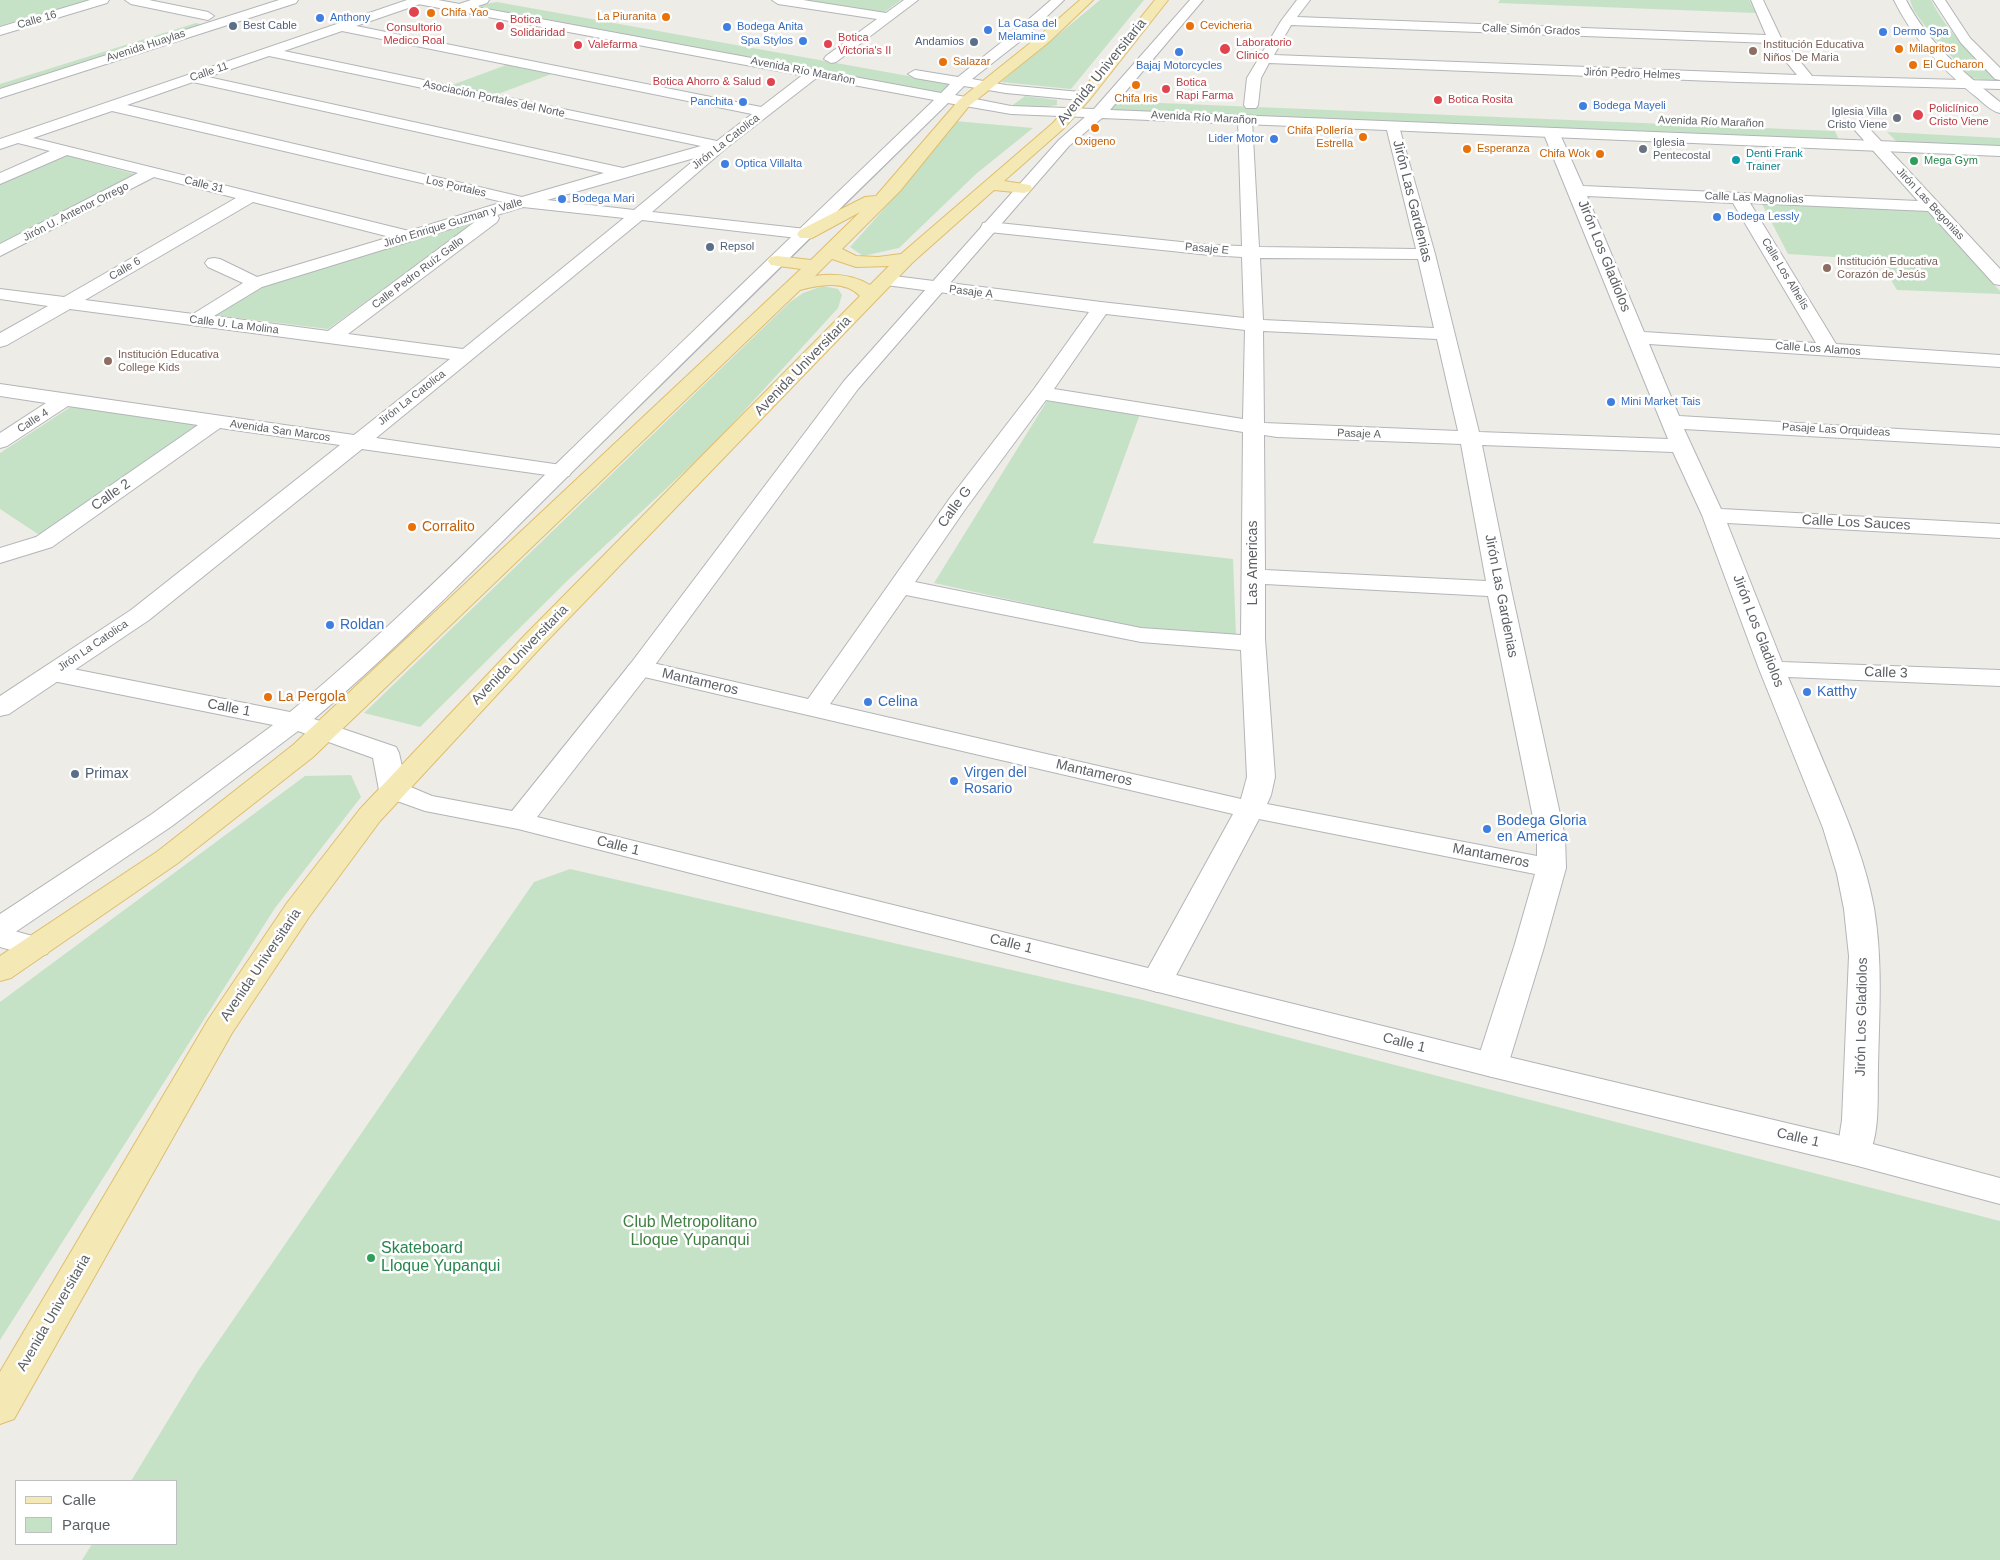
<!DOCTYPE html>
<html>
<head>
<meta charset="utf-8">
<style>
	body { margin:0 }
	#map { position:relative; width:2000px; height:1560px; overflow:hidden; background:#eeece6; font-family:Arial,sans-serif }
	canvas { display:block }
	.legend { position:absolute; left:15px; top:1480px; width:162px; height:65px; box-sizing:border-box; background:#fff; border:1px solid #bebfc1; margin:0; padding:6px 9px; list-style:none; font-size:15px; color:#5d6064 }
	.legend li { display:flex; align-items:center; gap:10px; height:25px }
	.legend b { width:25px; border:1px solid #bebfc1 }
</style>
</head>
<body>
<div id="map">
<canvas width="2000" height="1560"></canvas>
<ul class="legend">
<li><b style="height:6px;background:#f4e9b4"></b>Calle</li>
<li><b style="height:14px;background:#c6e2c6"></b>Parque</li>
</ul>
</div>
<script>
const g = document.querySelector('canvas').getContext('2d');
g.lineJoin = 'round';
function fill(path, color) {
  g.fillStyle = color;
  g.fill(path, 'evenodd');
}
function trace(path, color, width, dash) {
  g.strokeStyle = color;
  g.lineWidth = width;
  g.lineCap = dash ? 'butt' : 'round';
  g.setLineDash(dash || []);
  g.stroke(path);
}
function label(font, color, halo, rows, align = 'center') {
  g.font = font + ' Arial,sans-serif';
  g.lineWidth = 5;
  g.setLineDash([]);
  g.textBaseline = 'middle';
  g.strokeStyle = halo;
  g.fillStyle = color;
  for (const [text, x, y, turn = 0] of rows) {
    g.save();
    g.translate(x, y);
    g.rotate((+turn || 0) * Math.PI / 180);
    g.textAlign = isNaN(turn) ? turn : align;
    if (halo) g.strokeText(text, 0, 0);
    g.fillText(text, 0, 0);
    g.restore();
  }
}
const green = new Path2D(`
	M 0,0 L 90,0 L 0,26 Z
	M 802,0 L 901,0 L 883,13 Z
	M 1100,0 L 1144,0 L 1071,89 L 1001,82 Z
	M 1500,0 L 1749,0 L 1756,13 L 1498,3 Z
	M 1910,0 L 1931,0 C 1947,32 1973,55 1999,79 L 1994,82 L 1972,78 L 1933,37 L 1914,11 Z
	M 497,2 L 964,86 L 953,95 L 482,8 L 479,5 Z
	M 196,23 L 204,25 L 0,91 L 0,84 Z
	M 509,64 L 554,73 L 498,94 L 452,85 Z
	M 1025,96 L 1057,100 L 1057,105 L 1040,108 L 1010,107 Z
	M 1112,101 L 1835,131 L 1839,140 L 1107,110 Z
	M 955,121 L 1033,128 L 976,174 L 899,248 L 863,256 L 850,247 L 891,201 Z
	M 1887,132 L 2000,138 L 2000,147 L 1899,144 Z
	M 62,154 L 138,175 L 0,245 L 0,184 Z
	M 1761,202 L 1925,209 L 2000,291 L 2000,294 L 1897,290 L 1879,260 L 1788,254 Z
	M 470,221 L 475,222 L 328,329 L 214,315 L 259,286 Z
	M 823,286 L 838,289 L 842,295 L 838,308 L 713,445 L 568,580 L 420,727 L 364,713 L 790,302 L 803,293 Z
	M 1047,401 L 1140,414 L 1093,543 L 1233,559 L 1236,635 L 1144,629 L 934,583 Z
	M 72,406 L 197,425 L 41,536 L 0,509 L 0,453 Z
	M 351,775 L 361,797 L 275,908 L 0,1340 L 0,1002 L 305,776 Z
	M 570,869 L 1143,1000 L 2000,1221 L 2000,1560 L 82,1560 L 92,1544 L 176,1544 L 176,1481 L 131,1481 L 198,1371 L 534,882 Z`);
const street = new Path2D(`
	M 90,0 L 109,0 L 107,3 L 0,35 L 0,27 Z
	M 125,0 L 149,0 L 208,12 L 214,16 L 208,20 L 131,4 Z
	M 407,0 L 425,0 L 423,3 L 356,26 L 761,107 L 809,70 L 819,70 L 821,73 L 819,76 L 725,149 L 652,212 L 806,229 L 812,230 L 815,234 L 812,238 L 806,239 L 642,220 L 376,438 L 561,465 L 569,466 L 572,471 L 569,476 L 561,477 L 362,449 L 149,620 L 9,714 L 0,716 L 0,696 L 131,610 L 340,445 L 220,428 L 52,547 L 0,563 L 0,548 L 36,537 L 198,425 L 68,406 L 7,446 L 0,448 L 0,433 L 46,403 L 0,396 L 0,384 L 354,435 L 450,359 L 70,309 L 7,345 L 0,347 L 0,333 L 48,306 L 0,299 L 0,289 L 64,297 L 236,198 L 154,177 L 0,256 L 0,244 L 138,173 L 67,155 L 0,184 L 0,173 L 50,151 L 18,143 L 0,149 L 0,139 ZM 342,31 L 752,114 L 717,141 L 284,51 ZM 269,56 L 701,146 L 623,168 L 208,77 ZM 193,82 L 604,173 L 522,197 L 127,105 ZM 112,111 L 503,202 L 409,231 L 33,138 ZM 698,157 L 634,210 L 547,200 ZM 253,202 L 390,237 L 257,277 L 220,259 L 214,258 L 208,259 L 205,263 L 208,267 L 243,283 L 193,314 L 85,300 ZM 523,207 L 624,218 L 463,349 L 348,334 L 497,222 L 499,218 L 497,215 ZM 476,221 L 328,331 L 214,316 L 262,287 Z
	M 471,0 L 489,0 L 487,3 L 460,12 L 454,8 L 456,5 Z
	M 772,0 L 803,0 L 886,13 L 904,0 L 918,0 L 836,62 L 831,63 L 824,59 L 826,56 L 877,19 L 778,4 Z
	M 1297,0 L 1310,0 L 1297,17 L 1766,35 L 1751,0 L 1763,0 L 1781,38 L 1812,76 L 2000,81 L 2000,89 L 1738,82 L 1269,63 L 1261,78 L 1258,105 L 1256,108 L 1246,108 L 1244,105 L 1247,78 L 1281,21 ZM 1291,25 L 1771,43 L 1797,75 L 1274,55 Z
	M 1245,116 L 1250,117 L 1252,120 L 1259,247 L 1416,249 L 1386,126 L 1388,123 L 1398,123 L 1435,254 L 1479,432 L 1668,439 L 1543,132 L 1546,129 L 1556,129 L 1559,132 L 1583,186 L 1918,201 L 1853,128 L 1856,125 L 1866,125 L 2000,269 L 2000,285 L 1994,284 L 1928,211 L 1750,203 L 1836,344 L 2000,355 L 2000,367 L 1649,344 L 1679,416 L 2000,435 L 2000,447 L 1684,429 L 1721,509 L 2000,524 L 2000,538 L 1727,523 L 1782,662 L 2000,670 L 2000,686 L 1788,677 C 1803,712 1817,747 1832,782 C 1849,823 1866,864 1874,908 C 1883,961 1879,1015 1878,1068 C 1877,1097 1881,1135 1866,1161 L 1854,1165 L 1842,1161 L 1837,1152 L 1842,1120 L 1849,956 L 1844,909 L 1837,874 L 1823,828 L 1759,669 L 1702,515 L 1673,452 L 1482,445 L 1511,589 L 1565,837 L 1566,868 L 1544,947 L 1508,1065 L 1504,1073 L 1492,1077 L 1480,1073 L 1476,1065 L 1514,947 L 1535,874 L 1259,819 L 1173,981 L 1168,988 L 1157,992 L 1146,988 L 1141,981 L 1233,814 L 640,676 L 631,673 L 627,668 L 631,663 L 640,660 L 808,699 L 950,498 L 1034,389 L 1089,312 L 886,285 L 880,284 L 877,280 L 880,276 L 886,275 L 1101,302 L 1244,318 L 1242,257 L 1210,255 L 989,232 L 983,231 L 981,227 L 983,223 L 989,222 L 1210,245 L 1242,246 L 1238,120 L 1240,117 ZM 1587,196 L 1733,203 L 1816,343 L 1644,332 ZM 1260,258 L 1418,259 L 1434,328 L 1263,320 ZM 1106,314 L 1245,330 L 1243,419 L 1054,389 ZM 1263,331 L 1437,339 L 1458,431 L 1264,423 ZM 1046,400 L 1243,432 L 1241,635 L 1141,628 L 915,582 L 966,508 ZM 1264,435 L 1277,437 L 1461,444 L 1486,581 L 1265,570 ZM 1265,584 L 1488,596 L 1537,837 L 1537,856 L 1267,804 L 1271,795 L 1275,777 L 1265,639 ZM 906,595 L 1141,642 L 1241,650 L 1247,777 L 1241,799 L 830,704 Z
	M 0,927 L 47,940 L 51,947 L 47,954 L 36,957 L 0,947 Z`);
const secondary = new Path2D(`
	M 279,0 L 298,0 L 296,3 L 0,98 L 0,89 Z
	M 412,0 L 438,0 L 941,93 L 950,84 L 915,78 L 908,74 L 915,70 L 958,77 L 1013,33 L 1051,0 L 1064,0 L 1023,39 L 972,79 L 1006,85 L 1080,92 L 1085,93 L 1087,96 L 1085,99 L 1080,100 L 1006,93 L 964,86 L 955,95 L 1011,106 L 1094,109 L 1190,0 L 1203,0 L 1110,110 L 2000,146 L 2000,156 L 1102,118 L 1069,146 L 858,389 L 649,673 L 537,817 L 1492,1053 L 1854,1139 L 2000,1178 L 2000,1204 L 1854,1165 L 1492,1077 L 518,829 L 425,811 L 383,796 L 379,790 L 373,758 L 298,731 L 172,826 L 11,935 L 0,938 L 0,914 L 152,814 L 273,725 L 53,681 L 44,678 L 40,673 L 44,668 L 53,665 L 290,712 C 383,635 468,550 554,466 C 680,343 807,222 934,100 L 418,4 ZM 948,103 L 1011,114 L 1085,117 L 1059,140 L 844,381 L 631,663 L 512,811 L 432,796 L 406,785 L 399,753 L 396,747 L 314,719 C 405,642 486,557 571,473 C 696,349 822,226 948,103 Z
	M 1894,0 L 1906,0 C 1928,43 1963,72 2000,102 L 2000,113 C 1990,111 1983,102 1975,96 C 1942,69 1913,39 1894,0 Z
	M 1933,0 L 1945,0 L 1970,38 L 2000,68 L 2000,80 L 1995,79 L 1961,43 Z`);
const primary = new Path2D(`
	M 1080,0 L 1093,0 L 1049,42 L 969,106 L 900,191 L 842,249 L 856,256 L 878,257 L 901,254 L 1053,123 L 1080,93 L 1155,0 L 1168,0 L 1090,99 L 1063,129 L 1004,181 L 1030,185 L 1032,188 L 1030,191 L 1024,193 L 994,190 L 913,262 L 543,645 L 380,821 L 309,917 L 232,1033 L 14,1419 L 0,1424 L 0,1372 L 208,1020 L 287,903 L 360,809 L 525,635 L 860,296 C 844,280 820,285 800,290 L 313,757 L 178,863 L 11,978 L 0,981 L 0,956 L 158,851 L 293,745 L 801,269 L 771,265 L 768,261 L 771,257 L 777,256 L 811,260 L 860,212 L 812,238 L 800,238 L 797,234 L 800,230 L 865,197 L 876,196 L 959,100 L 1039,36 ZM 832,259 L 856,267 L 889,266 L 870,285 C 853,275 835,273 815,276 Z`);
const markers = [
	[414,12,6,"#e0444e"],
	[431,13,5,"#e8710a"],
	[666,17,5,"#e8710a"],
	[320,18,5,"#3f7fe0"],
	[233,26,5,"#5c6f8a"],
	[500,26,5,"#e0444e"],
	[1190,26,5,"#e8710a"],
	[727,27,5,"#3f7fe0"],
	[988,30,5,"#3f7fe0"],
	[1883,32,5,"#3f7fe0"],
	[803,41,5,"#3f7fe0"],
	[974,42,5,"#5c6f8a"],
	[828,44,5,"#e0444e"],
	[578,45,5,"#e0444e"],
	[1225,49,6,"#e0444e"],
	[1899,49,5,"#e8710a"],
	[1753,51,5,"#8d6e63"],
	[1179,52,5,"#3f7fe0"],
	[943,62,5,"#e8710a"],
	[1913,65,5,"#e8710a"],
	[771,82,5,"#e0444e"],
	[1136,85,5,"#e8710a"],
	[1166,89,5,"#e0444e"],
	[1438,100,5,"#e0444e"],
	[743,102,5,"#3f7fe0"],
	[1583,106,5,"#3f7fe0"],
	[1918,115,6,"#e0444e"],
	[1897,118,5,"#6b7280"],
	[1095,128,5,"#e8710a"],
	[1363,137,5,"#e8710a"],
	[1274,139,5,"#3f7fe0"],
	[1467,149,5,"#e8710a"],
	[1643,149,5,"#6b7280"],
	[1600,154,5,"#e8710a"],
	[1736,160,5,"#0f9aa8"],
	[1914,161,5,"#2e9e5b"],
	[725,164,5,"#3f7fe0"],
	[562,199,5,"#3f7fe0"],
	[1717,217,5,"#3f7fe0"],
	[710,247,5,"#5c6f8a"],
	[1827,268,5,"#8d6e63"],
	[108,361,5,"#8d6e63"],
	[1611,402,5,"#3f7fe0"],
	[412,527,5,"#e8710a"],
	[330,625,5,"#3f7fe0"],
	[1807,692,5,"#3f7fe0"],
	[268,697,5,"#e8710a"],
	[868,702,5,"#3f7fe0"],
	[75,774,5,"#5c6f8a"],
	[954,781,5,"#3f7fe0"],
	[1487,829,5,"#3f7fe0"],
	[371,1258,5,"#2e9e5b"]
];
const farFoodnames = [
	["Chifa Yao",441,13],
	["La Piuranita",656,17,"right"],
	["Cevicheria",1200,26],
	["Milagritos",1909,49],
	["Salazar",953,62],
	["El Cucharon",1923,65],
	["Chifa Iris",1136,99,"center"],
	["Chifa Pollería",1353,131,"right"],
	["Estrella",1353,144,"right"],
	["Oxigeno",1095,142,"center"],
	["Esperanza",1477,149],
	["Chifa Wok",1590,154,"right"]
];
const farShopnames = [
	["Anthony",330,18],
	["La Casa del",998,24],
	["Melamine",998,37],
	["Bodega Anita",737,27],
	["Dermo Spa",1893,32],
	["Spa Stylos",793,41,"right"],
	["Bajaj Motorcycles",1179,66,"center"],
	["Panchita",733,102,"right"],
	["Bodega Mayeli",1593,106],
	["Lider Motor",1264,139,"right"],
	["Optica Villalta",735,164],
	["Bodega Mari",572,199],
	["Bodega Lessly",1727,217],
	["Mini Market Tais",1621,402]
];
const farStreetnames = [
	["Calle 16",37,20,-16],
	["Calle Simón Grados",1531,30,2],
	["Avenida Huaylas",146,46,-18],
	["Avenida Río Marañon",803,71,11],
	["Calle 11",209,72,-19],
	["Jirón Pedro Helmes",1632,74,2],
	["Asociación Portales del Norte",494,99,12],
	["Avenida Río Marañon",1204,118,3],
	["Avenida Río Marañon",1711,122,2],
	["Jirón La Catolica",726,142,-38],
	["Calle 31",204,185,14],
	["Los Portales",456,187,13],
	["Calle Las Magnolias",1754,198,2],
	["Jirón Las Begonias",1930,204,47],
	["Jirón U. Antenor Orrego",76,212,-27],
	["Jirón Enrique Guzman y Valle",453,223,-17],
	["Pasaje E",1207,249,5],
	["Calle 6",125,269,-30],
	["Calle Pedro Ruíz Gallo",418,273,-37],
	["Calle Los Alhelis",1785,274,59],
	["Pasaje A",971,292,7],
	["Calle U. La Molina",234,325,7],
	["Calle Los Alamos",1818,349,4],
	["Jirón La Catolica",412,398,-38],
	["Calle 4",33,421,-33],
	["Pasaje Las Orquideas",1836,430,3],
	["Avenida San Marcos",280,431,8],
	["Pasaje A",1359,434,2],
	["Jirón La Catolica",93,646,-34]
];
const farHealthnames = [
	["Botica",510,20],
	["Solidaridad",510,33],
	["Consultorio",414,28,"center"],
	["Medico Roal",414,41,"center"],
	["Botica",838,38],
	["Victoria's II",838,51],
	["Laboratorio",1236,43],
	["Clinico",1236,56],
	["Valefarma",588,45],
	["Botica Ahorro & Salud",761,82,"right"],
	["Botica",1176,83],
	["Rapi Farma",1176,96],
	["Botica Rosita",1448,100],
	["Policlínico",1929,109],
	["Cristo Viene",1929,122]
];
const farServicenames = [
	["Best Cable",243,26],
	["Andamios",964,42,"right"],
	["Repsol",720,247]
];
const farEducationnames = [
	["Institución Educativa",1763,45],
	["Niños De Maria",1763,58],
	["Institución Educativa",1837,262],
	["Corazón de Jesús",1837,275],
	["Institución Educativa",118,355],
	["College Kids",118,368]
];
const farWorshipnames = [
	["Iglesia Villa",1887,112],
	["Cristo Viene",1887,125],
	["Iglesia",1653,143,"left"],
	["Pentecostal",1653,156,"left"]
];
const farCulturenames = [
	["Denti Frank",1746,154],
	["Trainer",1746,167]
];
const farLeisurenames = [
	["Mega Gym",1924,161]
];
const streetNames = [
	["Avenida Universitaria",1102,72,-51],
	["Jirón Las Gardenias",1412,201,76],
	["Jirón Los Gladiolos",1604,256,68],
	["Avenida Universitaria",803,366,-46],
	["Calle 2",111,495,-35],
	["Calle G",955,507,-54],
	["Calle Los Sauces",1856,523,3],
	["Las Americas",1253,563,-90],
	["Jirón Las Gardenias",1501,596,79],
	["Jirón Los Gladiolos",1758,631,69],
	["Avenida Universitaria",520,655,-46],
	["Calle 3",1886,673,2],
	["Mantameros",700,682,13],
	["Calle 1",229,708,11],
	["Mantameros",1094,773,13],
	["Calle 1",618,846,14],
	["Mantameros",1491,856,11],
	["Calle 1",1011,944,14],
	["Avenida Universitaria",261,965,-56],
	["Jirón Los Gladiolos",1862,1017,-89],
	["Calle 1",1404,1043,14],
	["Calle 1",1798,1138,13],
	["Avenida Universitaria",54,1313,-60]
];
const foodNames = [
	["Corralito",422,527],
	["La Pergola",278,697]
];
const shopNames = [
	["Roldan",340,625],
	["Katthy",1817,692],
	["Celina",878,702],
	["Virgen del",964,773],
	["Rosario",964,789],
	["Bodega Gloria",1497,821],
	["en America",1497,837]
];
const serviceNames = [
	["Primax",85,774]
];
const nearParknames = [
	["Club Metropolitano",690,1223],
	["Lloque Yupanqui",690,1241]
];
const nearLeisurenames = [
	["Skateboard",381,1249],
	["Lloque Yupanqui",381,1267]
];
fill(green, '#c6e2c6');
trace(street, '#b3b5b9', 2);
trace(secondary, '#b2b4b8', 2);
trace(primary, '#dfbe6e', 2);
fill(street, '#fff');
fill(secondary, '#fff');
fill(primary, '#f4e9b4');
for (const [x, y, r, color] of markers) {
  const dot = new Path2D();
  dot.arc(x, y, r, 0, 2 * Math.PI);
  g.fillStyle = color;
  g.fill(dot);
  trace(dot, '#fff', 2);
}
label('11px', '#c56008', '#fff', farFoodnames, 'left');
label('11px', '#366cbe', '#fff', farShopnames, 'left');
label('11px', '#5d6064', '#fff', farStreetnames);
label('11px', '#be3a42', '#fff', farHealthnames, 'left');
label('11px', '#4e5e75', '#fff', farServicenames, 'left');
label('11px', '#785e54', '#fff', farEducationnames, 'left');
label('11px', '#5b616d', '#fff', farWorshipnames, 'right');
label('11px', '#0d838f', '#fff', farCulturenames, 'left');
label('11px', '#27864d', '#fff', farLeisurenames, 'left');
label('14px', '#5d6064', '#fff', streetNames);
label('14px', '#c56008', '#fff', foodNames, 'left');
label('14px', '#366cbe', '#fff', shopNames, 'left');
label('14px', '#4e5e75', '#fff', serviceNames, 'left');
label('16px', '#418043', '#fff', nearParknames);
label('16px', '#27864d', '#fff', nearLeisurenames, 'left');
</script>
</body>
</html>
